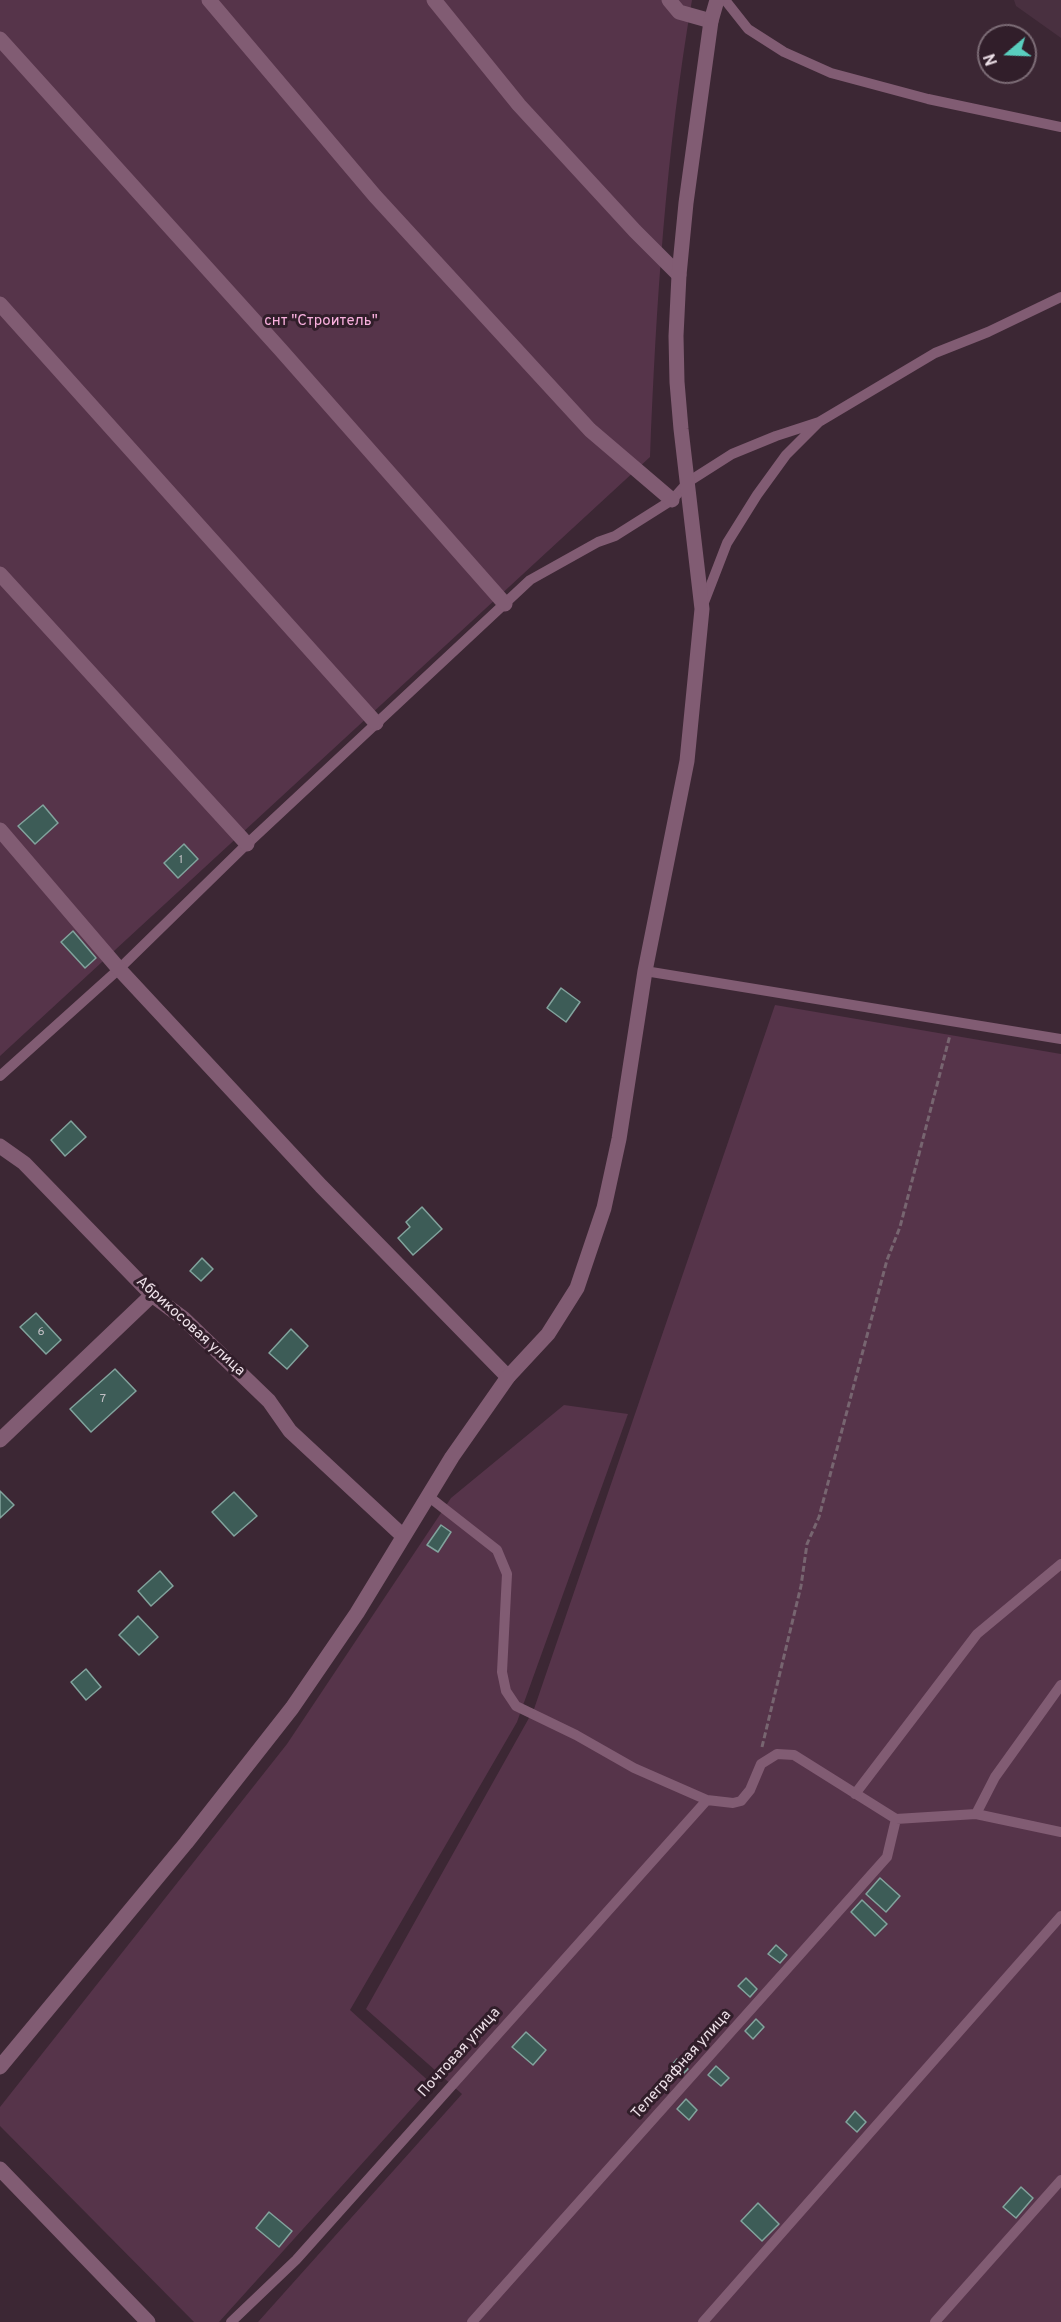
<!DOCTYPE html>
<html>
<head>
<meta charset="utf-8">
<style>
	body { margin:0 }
	#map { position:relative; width:1061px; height:2322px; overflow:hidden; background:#3c2734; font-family:Overpass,sans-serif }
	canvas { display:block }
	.north { position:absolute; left:977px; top:24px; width:60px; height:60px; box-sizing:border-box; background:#311e2a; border:2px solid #7c6c76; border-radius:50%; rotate:251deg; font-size:16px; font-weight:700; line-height:24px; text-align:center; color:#ede0e8 }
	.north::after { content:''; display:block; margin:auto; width:21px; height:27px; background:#59cebe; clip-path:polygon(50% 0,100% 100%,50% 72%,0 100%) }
</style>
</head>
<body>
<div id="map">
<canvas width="1061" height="2322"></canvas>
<div class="north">N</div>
</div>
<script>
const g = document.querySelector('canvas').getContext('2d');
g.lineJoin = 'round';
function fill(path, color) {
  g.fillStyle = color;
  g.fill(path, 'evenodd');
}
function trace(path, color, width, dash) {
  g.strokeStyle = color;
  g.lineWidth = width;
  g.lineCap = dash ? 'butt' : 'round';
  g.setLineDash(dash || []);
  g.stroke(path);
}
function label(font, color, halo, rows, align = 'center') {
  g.font = font + ' Overpass,sans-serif';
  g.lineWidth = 6;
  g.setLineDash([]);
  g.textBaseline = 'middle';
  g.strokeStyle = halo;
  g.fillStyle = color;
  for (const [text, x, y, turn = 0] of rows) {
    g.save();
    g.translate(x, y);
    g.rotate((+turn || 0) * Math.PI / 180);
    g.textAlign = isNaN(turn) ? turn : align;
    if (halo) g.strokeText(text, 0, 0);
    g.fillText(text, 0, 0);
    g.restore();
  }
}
const built = new Path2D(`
	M 1014,0 L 1061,0 L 1061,38 L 1016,6 Z`);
const green = new Path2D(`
	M 0,0 L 692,0 C 666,151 656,304 650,457 L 0,1056 Z
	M 775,1005 L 1061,1054 L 1061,2322 L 258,2322 L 462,2094 L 366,2009 L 534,1709 Z
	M 564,1405 L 628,1414 L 517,1722 L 350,2010 L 433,2085 L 219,2322 L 194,2322 L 0,2126 L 0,2107 L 287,1744 L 451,1498 Z`);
const building = new Path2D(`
	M 43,805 L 58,823 L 35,844 L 18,826 Z
	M 184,844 L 198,859 L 178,878 L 164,863 Z
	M 73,931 L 96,958 L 85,968 L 61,942 Z
	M 561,988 L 580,1002 L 566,1022 L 547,1008 Z
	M 71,1121 L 86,1137 L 65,1156 L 51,1140 Z
	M 422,1207 L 442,1229 L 413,1255 L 398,1238 L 410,1227 L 406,1222 Z
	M 202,1258 L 213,1269 L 201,1281 L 190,1271 Z
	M 36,1313 L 61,1340 L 46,1354 L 20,1327 Z
	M 291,1329 L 308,1346 L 287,1369 L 269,1353 Z
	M 115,1369 L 136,1391 L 91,1432 L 70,1409 Z
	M 0,1491 L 14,1505 L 0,1518 Z
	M 234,1492 L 257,1516 L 234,1536 L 212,1512 Z
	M 441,1525 L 451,1532 L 438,1552 L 427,1545 Z
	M 160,1571 L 173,1586 L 151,1606 L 138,1591 Z
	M 138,1616 L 158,1637 L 139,1655 L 119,1635 Z
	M 86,1669 L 101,1687 L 86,1700 L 71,1682 Z
	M 880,1878 L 900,1896 L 886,1912 L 866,1894 Z
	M 862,1900 L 887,1924 L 875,1936 L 851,1912 Z
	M 776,1945 L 787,1955 L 780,1963 L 768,1954 Z
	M 746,1978 L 757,1989 L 750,1997 L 738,1986 Z
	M 756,2019 L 764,2027 L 753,2039 L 745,2031 Z
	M 526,2032 L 546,2050 L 533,2065 L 512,2047 Z
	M 677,2059 L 688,2069 L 680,2077 L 670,2067 Z
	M 716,2066 L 729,2078 L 721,2086 L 708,2075 Z
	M 686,2099 L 697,2110 L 689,2120 L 677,2109 Z
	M 855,2111 L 866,2122 L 857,2132 L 846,2122 Z
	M 1021,2187 L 1033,2198 L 1016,2218 L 1003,2207 Z
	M 758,2203 L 779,2224 L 762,2241 L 741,2221 Z
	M 269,2212 L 292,2231 L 279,2247 L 256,2228 Z`);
const path = new Path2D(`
	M 762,1747 L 801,1586 L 807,1544 L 819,1517 L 887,1260 L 900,1227 L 950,1035`);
const service = new Path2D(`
	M 725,0 L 748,29 L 784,52 L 831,73 L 928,99 L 1061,127
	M 703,605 L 727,543 L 757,495 L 786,455 L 819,422 L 935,353 L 988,332 L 1061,297
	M 645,971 L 1061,1039
	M 0,1076 L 119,969 L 247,844 L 530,580 L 598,542 L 615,536 L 672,500 L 688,482 L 732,454 L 776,436 L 819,422
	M 428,1496 L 497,1550 L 507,1574 L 502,1672 L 506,1691 L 516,1706 L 576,1735 L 634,1768 L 707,1800 L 733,1803 L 741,1801 L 750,1790 L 761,1764 L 777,1754 L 794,1755 L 896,1819 L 976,1814 L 1061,1832
	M 855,1794 L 977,1634 L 1061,1564
	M 976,1814 L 995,1777 L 1061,1685
	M 231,2322 L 296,2260 L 707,1800
	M 472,2322 L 887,1857 L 896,1819
	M 703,2322 L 1061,1916
	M 935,2322 L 1061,2180`);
const minor = new Path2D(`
	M 209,0 L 375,196 L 590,430 L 672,500
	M 434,0 L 519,105 L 635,231 L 679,275
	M 669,0 L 679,12 L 711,21
	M 0,39 L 280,349 L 505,604
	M 0,304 L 376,723
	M 0,574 L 247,844
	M 0,830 L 119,969 L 321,1186 L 508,1377
	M 0,1146 L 24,1163 L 152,1295 L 183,1318 L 269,1401 L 290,1431 L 403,1536
	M 0,1440 L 152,1295`);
const tertiary = new Path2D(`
	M 0,2067 L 186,1843 L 292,1708 L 357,1613 L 452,1457 L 508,1377 L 548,1334 L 577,1288 L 604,1208 L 619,1139 L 645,971 L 687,761 L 702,609 L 681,429 L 677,382 L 676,336 L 679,275 L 686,203 L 711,21 L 717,0
	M 0,2169 L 148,2322`);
const numberNames = [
	["1",181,861],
	["6",41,1333],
	["7",103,1400]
];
const parkNames = [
	["снт \"Строитель\"",321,322]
];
const streetNames = [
	["Абрикосовая улица",190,1327,42],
	["Почтовая улица",460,2053,-48],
	["Телеграфная улица",682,2065,-48]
];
fill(built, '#493040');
fill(green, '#56344a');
fill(building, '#3d5c57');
trace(building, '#82a39d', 1.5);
trace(path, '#776570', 3, [6, 3]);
trace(service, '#815c73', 10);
trace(minor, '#815c73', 15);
trace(tertiary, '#815c73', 15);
label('12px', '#c1bfc4', null, numberNames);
label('15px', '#f9b0de', '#311e2a', parkNames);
label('15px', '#ede0e8', '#311e2a', streetNames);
</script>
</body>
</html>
